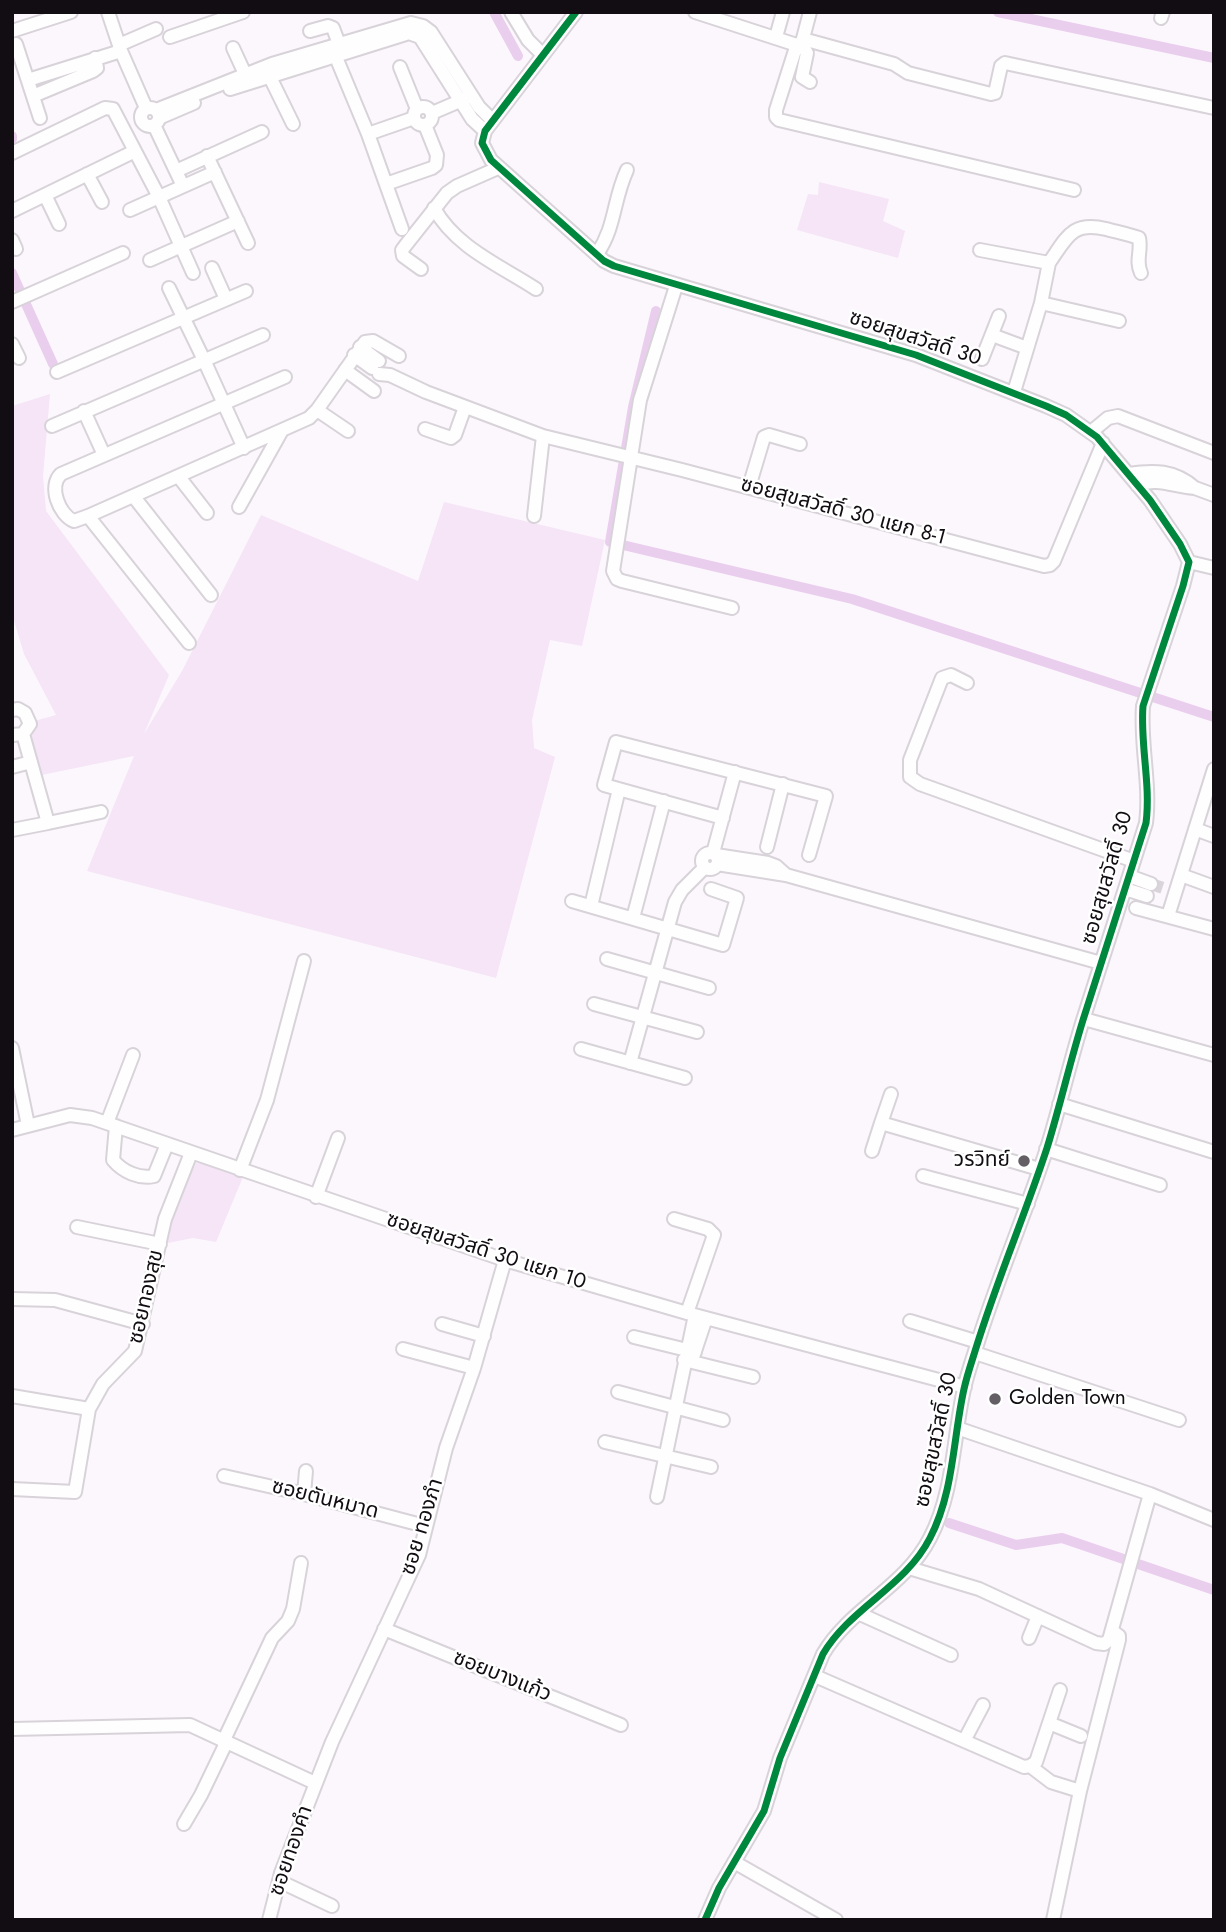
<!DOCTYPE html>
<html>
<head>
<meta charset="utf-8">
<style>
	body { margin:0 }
	#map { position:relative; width:1226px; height:1932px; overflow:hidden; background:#fcf7fd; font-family:Jost,sans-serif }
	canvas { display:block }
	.frame { position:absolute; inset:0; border:14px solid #120d12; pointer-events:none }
</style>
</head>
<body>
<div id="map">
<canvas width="1226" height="1932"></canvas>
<div class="frame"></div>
</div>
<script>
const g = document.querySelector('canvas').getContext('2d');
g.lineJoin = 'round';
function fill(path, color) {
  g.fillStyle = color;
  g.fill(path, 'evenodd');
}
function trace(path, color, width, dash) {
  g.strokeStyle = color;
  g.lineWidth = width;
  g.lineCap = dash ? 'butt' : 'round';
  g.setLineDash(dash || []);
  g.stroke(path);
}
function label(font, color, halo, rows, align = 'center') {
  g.font = font + ' Jost,"Noto Sans Thai",sans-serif';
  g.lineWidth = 5;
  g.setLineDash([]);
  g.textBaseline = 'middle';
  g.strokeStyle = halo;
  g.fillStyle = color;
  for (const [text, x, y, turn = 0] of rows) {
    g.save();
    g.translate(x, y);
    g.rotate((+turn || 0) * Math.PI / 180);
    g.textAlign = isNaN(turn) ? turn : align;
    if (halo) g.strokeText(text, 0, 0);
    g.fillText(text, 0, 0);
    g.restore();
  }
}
const green = new Path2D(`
	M 819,182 L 889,199 L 883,221 L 905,231 L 898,258 L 797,230 L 808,194 L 818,195 Z
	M 50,394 L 43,476 L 46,511 L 169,675 L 144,734 L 182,671 L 261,515 L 418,581 L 444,502 L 605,540 L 582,646 L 550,640 L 532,720 L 534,748 L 555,757 L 496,978 L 87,871 L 134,756 L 37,776 L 26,736 L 31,722 L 56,715 L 24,654 L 12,614 L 12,406 Z
	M 196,1163 L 206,1164 L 243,1177 L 216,1242 L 193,1238 L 168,1243 C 168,1214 183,1188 196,1163 Z`);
const canal = new Path2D(`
	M 494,12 L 518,56
	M 998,12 L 1214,58
	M 12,136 L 12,139
	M 12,273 L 53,364
	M 656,311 L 633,407 L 610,542 L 852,599 L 1214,717
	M 949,1523 L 1016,1545 L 1062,1538 L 1214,1590`);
const minorTunnel = new Path2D(`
	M 1151,884 L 1163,888`);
const minor = new Path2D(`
	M 108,12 L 121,51 L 146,108
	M 511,12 L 528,40 L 543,55
	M 576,12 L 485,131 L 482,143 L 491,160 L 604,261 L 614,266 L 916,355 L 1046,406 L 1066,415 L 1097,437 L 1150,500 L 1180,544 L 1189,562 L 1183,586 L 1143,706 C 1140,745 1151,784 1146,823 C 1125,889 1104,954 1083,1020 C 1070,1062 1060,1106 1047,1148 C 1025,1215 997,1280 976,1348 C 972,1361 967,1375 964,1389 C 953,1438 954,1492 930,1538 C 905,1587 850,1608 823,1654 L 780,1758 L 764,1811 L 719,1888 L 705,1920
	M 695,12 L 803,47 L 807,53 L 802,77 L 810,82
	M 1161,18 L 1163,12
	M 12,31 L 71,12
	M 310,31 L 328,26 L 333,28 L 339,44
	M 170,37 L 243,12
	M 776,37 L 783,12
	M 803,39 L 894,64 L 908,73 L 991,94 L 995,93 L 1001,66 L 1005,63 L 1214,108
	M 16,44 L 40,118
	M 797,44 L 776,110 L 776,117 L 779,120 L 1074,190
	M 119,45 L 156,29
	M 801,46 L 810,12
	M 233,48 L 245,74
	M 333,50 L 368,134 L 402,229
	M 400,67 L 417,109
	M 267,71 L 293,124
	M 28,80 L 121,51
	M 230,89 L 409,33 L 420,37 L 472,119 L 485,131
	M 33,96 L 93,71 L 97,68 L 95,58
	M414 116a9 9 0 1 1 18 0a9 9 0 1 1-18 0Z
	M141 117a9 9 0 1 1 18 0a9 9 0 1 1-18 0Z
	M 156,110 L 272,64 L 411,23 L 423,26 L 431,32 L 479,107 L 492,120
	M 432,113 L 467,98
	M 159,118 L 194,103
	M 154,125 L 183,186
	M 368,134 L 414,118
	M 12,153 L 105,108 L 113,109 L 159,197 L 193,273
	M 207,156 L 248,243
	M 176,171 L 262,132
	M 87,174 L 102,202
	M 386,184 L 432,168 L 436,165 L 437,155 L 425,125
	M 45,195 L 59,224
	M 434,208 C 455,247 501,266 536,289
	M 130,210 L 215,172
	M 12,211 L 135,151
	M 12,240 L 16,249
	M 980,250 L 1049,263 L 1041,303 L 1014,392
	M 597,254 C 616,226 613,200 627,170
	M 150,260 L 238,221
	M 1049,263 C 1067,237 1072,221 1106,229 C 1117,232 1128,234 1139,238 C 1142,251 1135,260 1141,273
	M 212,268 L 226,299
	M 421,269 L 403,256 L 402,250 L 405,246 L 447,193 L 457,186 L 498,168
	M 676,286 L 640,400 L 613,571 L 617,579 L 622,581 L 732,608
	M 169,288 L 204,360 L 244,448
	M 12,302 L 123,253
	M 1041,303 L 1119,321
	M 992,335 L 1027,348
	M 12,344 L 19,358
	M 360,347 L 379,361
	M 354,355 L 372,368
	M 982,359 L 999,316
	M 345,370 L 374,391
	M 57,372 L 246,291
	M 379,374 L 390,375 L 426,392 L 543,436 L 682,470 L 1044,566 L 1050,565 L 1054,561 L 1103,443
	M 285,377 L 61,474 C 48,486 59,515 74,521 L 88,516 L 309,418 L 317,410 L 365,342 L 373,341 L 399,356
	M 317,410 L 348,431
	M 84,411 L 104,455
	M 52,426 L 263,335
	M 425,429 L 451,438 L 455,435 L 465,407
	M 1091,432 L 1108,418 L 1118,416 L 1214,453
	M 1128,474 C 1154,470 1174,470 1195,488 C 1175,487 1157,477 1137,485
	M 179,477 L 207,513
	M 749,487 L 764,437 L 769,435 L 800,444
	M 1195,488 L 1214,495
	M 134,497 L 211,595
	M 239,507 L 281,432
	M 88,516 L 189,643
	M 534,516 L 543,436
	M 1189,562 L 1214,568
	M 967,683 L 951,675 L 942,678 L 910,760 L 910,777 L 920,784 L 1134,861
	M 12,710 L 18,709 L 25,713 L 30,724 L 23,734 L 12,735
	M 12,767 L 31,762
	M 723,818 L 604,785 L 616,742 L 826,796 L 809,855
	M 48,823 L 101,812
	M 1195,829 L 1214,836
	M 12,830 L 48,823 L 23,734
	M 767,847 L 783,784
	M 713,853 L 735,772
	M702 861a8 8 0 1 1 16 0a8 8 0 1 1-16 0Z
	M 716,855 L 768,863 L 776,866 L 786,875
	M 717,864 L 786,875 L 1101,963
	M 1181,875 L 1214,887
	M 1129,876 L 1151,884
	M 1125,889 L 1147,896
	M 572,901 L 723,945 L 737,898 L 711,889
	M 591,906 L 619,789
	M 1136,908 L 1214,929
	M 1168,916 L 1214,769
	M 633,918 L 664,801
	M 607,959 L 709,988
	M 594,1004 L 697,1032
	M 1084,1019 L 1214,1055
	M 12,1048 L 28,1125
	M 581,1049 L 685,1078
	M 630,1063 L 675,902 L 682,890 L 705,867
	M 1059,1104 L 1214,1152
	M 107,1123 L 133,1055
	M 881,1123 L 891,1094
	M 116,1126 L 113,1160 C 123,1172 139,1179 154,1176 L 167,1144
	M 12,1130 L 70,1115 L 92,1118 L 505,1260 L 687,1313 L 965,1387
	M 1046,1149 L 1160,1185
	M 872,1151 L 881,1123 L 1039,1169
	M 240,1170 L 267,1100 L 304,961
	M 923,1176 L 1028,1204
	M 316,1197 L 338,1138
	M 674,1219 L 708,1229 L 714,1235 L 687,1313
	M 77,1227 L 160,1244
	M 12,1299 L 55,1300 L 143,1324
	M 910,1321 L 978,1342
	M 442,1324 L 484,1336
	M 634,1337 L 695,1352
	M 403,1349 L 474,1368
	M 975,1353 L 1179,1420
	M 693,1357 L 706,1318
	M 684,1360 L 753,1377
	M 618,1392 L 723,1420
	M 12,1396 L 89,1409
	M 957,1428 L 1150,1494 L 1214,1520
	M 605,1442 L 711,1467
	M 224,1476 L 304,1494 L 425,1526
	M 12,1489 L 75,1492 L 89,1409 L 103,1384 L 135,1351 L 165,1219 L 191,1153
	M 304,1494 L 306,1471
	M 657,1497 L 695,1315
	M 909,1568 L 979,1589 L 1096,1643 L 1104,1644 L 1109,1640 L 1150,1494
	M 860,1614 L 951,1655
	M 384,1629 L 621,1725
	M 1029,1638 L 1038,1616
	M 815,1676 L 1024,1767 L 1030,1766 L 1036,1762 L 1060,1690
	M 1049,1723 L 1081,1736
	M 12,1729 L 190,1725 L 315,1783
	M 964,1741 L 983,1705
	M 223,1742 L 272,1638 L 288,1621 L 293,1609 L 301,1563
	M 1030,1766 L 1051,1782 L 1080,1791
	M 184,1824 L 201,1795 L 226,1743
	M 734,1862 L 836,1920
	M 279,1881 L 332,1906
	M 269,1920 L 281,1873 L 332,1742 L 419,1555 L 446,1448 L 474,1368 L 505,1260
	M 1053,1920 L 1080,1791 L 1119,1640 L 1119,1636 L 1112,1631`);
const cycleway = new Path2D(`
	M 576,12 L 485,131 L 482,143 L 491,160 L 604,261 L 614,266 L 916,355 L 1046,406 L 1066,415 L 1097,437 L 1150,500 L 1180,544 L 1189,562 L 1183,586 L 1143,706 C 1140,745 1151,784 1146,823 C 1125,889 1104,954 1083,1020 C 1070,1062 1060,1106 1047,1148 C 1025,1215 997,1280 976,1348 C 972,1361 967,1375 964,1389 C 953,1438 954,1492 930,1538 C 905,1587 850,1608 823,1654 L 780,1758 L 764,1811 L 719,1888 L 705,1920`);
const markers = [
	[1024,1161,7,"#645f64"],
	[995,1399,7,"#645f64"]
];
const streetNames = [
	["ซอยสุขสวัสดิ์ 30",915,339,18],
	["ซอยสุขสวัสดิ์ 30 แยก 8-1",843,512,15],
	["ซอยสุขสวัสดิ์ 30",1108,878,-74],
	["ซอยสุขสวัสดิ์ 30 แยก 10",486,1252,18],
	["ซอยทองสุข",147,1297,-77],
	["ซอยสุขสวัสดิ์ 30",937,1440,-78],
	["ซอยตันหมาด",325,1500,14],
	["ซอย ทองภํา",423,1527,-73],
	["ซอยบางแก้ว",502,1677,22],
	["ซอยทองคำ",292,1851,-71]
];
const poiNames = [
	["วรวิทย์",1010,1161],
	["Golden Town",1009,1399,"left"]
];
fill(green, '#f5e5f7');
trace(canal, '#eaceee', 10);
trace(minorTunnel, '#d9d4da', 12, [12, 6]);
trace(minor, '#d8d3d9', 16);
trace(minor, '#fffeff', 12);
trace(cycleway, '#00873e', 7);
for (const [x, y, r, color] of markers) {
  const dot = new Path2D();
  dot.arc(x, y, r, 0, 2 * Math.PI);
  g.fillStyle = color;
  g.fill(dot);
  trace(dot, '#fff', 2.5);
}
label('21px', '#120d12', '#fff', streetNames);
label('21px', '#120d12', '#fff', poiNames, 'right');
</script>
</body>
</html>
